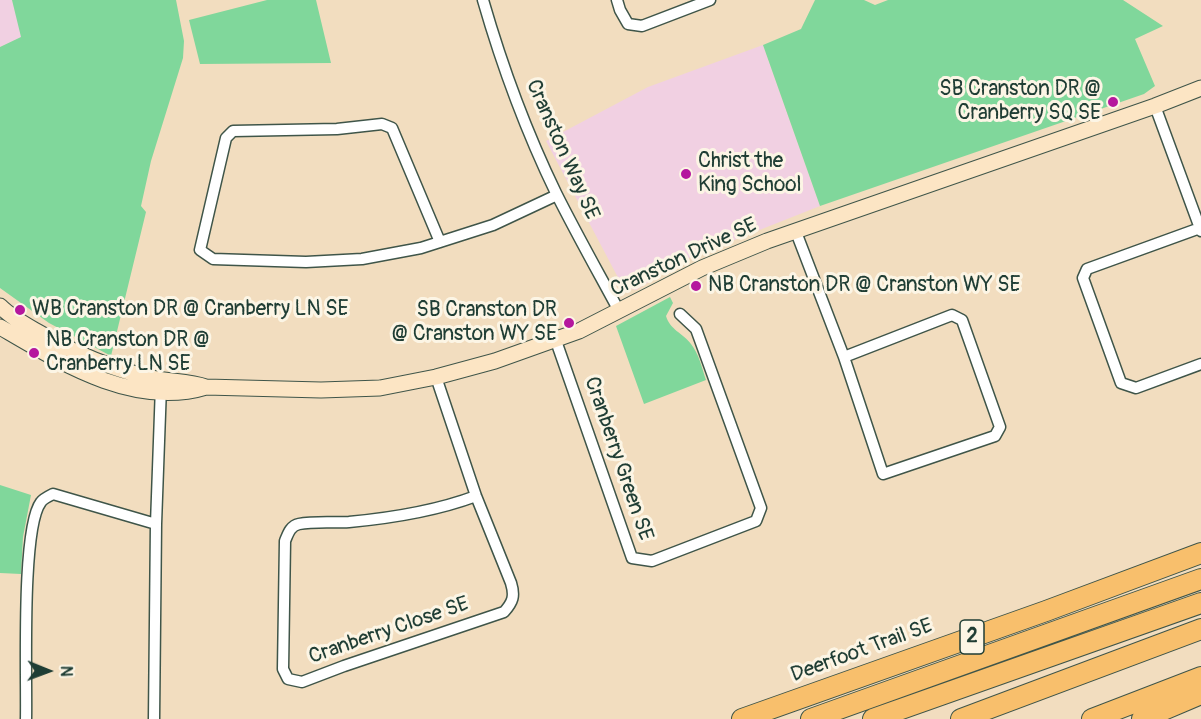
<!DOCTYPE html>
<html>
<head>
<meta charset="utf-8">
<style>
	body { margin:0 }
	#map { position:relative; width:1201px; height:719px; overflow:hidden; background:#f2ddbf; font-family:Pangolin,sans-serif }
	canvas { display:block }
	.north { position:absolute; left:18px; top:641px; width:60px; height:60px; -webkit-text-stroke:4px #fcf5e5; paint-order:stroke; rotate:91deg; font-size:16px; font-weight:700; line-height:24px; text-align:center; color:#1f3d34 }
	.north::after { content:''; display:block; margin:auto; width:21px; height:27px; background:#1f3d34; clip-path:polygon(50% 0,100% 100%,50% 72%,0 100%) }
</style>
</head>
<body>
<div id="map">
<canvas width="1201" height="719"></canvas>
<div class="north">N</div>
</div>
<script>
const g = document.querySelector('canvas').getContext('2d');
g.lineJoin = 'round';
function fill(path, color) {
  g.fillStyle = color;
  g.fill(path, 'evenodd');
}
function trace(path, color, width, dash) {
  g.strokeStyle = color;
  g.lineWidth = width;
  g.lineCap = dash ? 'butt' : 'round';
  g.setLineDash(dash || []);
  g.stroke(path);
}
function label(font, color, halo, rows, align = 'center') {
  g.font = font + ' Pangolin,sans-serif';
  g.lineWidth = 6;
  g.setLineDash([]);
  g.textBaseline = 'middle';
  g.strokeStyle = halo;
  g.fillStyle = color;
  for (const [text, x, y, turn = 0] of rows) {
    g.save();
    g.translate(x, y);
    g.rotate((+turn || 0) * Math.PI / 180);
    g.textAlign = isNaN(turn) ? turn : align;
    if (halo) g.strokeText(text, 0, 0);
    g.fillText(text, 0, 0);
    g.restore();
  }
}
const built = new Path2D(`
	M 0,0 L 12,0 L 22,37 L 0,47 Z
	M 763,45 L 820,206 L 684,260 L 636,290 L 623,287 L 546,141 L 648,87 Z`);
const green = new Path2D(`
	M 12,0 L 176,0 L 184,41 L 183,58 L 151,161 L 141,206 L 146,212 L 111,356 L 49,323 L 0,288 L 0,47 L 21,37 Z
	M 267,0 L 316,0 L 331,63 L 200,64 L 189,20 Z
	M 815,0 L 864,0 L 875,5 L 888,0 L 1123,0 L 1163,26 L 1135,39 L 1155,86 L 1144,94 L 820,206 L 763,45 L 801,29 Z
	M 670,297 L 673,303 L 666,316 C 670,330 683,333 691,344 C 699,354 702,368 706,380 L 644,404 L 616,326 Z
	M 0,485 L 31,495 L 23,537 L 21,574 L 0,573 Z`);
const street = new Path2D(`
	M 483,0 C 502,66 526,131 556,193 C 576,233 598,272 619,311
	M 617,0 L 620,10 L 628,24 L 642,26 L 710,0
	M 1155,106 L 1201,231
	M 1200,228 L 1087,269 L 1083,278 L 1121,383 L 1136,388 L 1201,364
	M 796,232 L 844,357 L 883,474 L 995,436 L 1000,427 L 962,320 L 952,315 L 844,357
	M 440,242 L 392,128 L 382,124 L 337,129 L 233,131 L 226,138 L 200,250 L 213,259 L 306,262 L 362,259 L 421,248 L 493,225 L 557,195
	M 556,341 L 632,558 L 652,561 L 756,521 L 761,508 L 696,329 L 680,314
	M 436,377 L 476,496 L 511,583 C 515,596 513,602 504,612 L 344,666 L 302,682 L 288,679 L 283,669 L 285,541 C 288,534 290,526 299,524 C 314,521 333,523 349,522 C 392,518 436,511 476,496
	M 26,719 C 27,680 21,528 41,502 C 43,499 49,496 53,494 L 156,524
	M 154,719 L 156,524 L 161,386`);
const secondary = new Path2D(`
	M 0,306 C 11,317 24,324 38,332 C 74,353 111,369 152,378 C 171,382 189,381 206,387 L 321,390 L 380,388 L 436,377 L 495,361 L 579,331 L 702,268 L 767,241 L 1155,106 L 1201,88
	M 0,327 C 60,362 134,409 206,387`);
const highway = new Path2D(`
	M 742,719 L 1046,611 L 1201,553
	M 811,719 L 1201,579
	M 873,719 L 1201,603
	M 961,719 L 1201,629
	M 1092,719 L 1201,677
	M 1142,719 L 1201,694`);
const markers = [
	[1113,102,6,"#b5179e"],
	[686,174,6,"#b5179e"],
	[696,286,6,"#b5179e"],
	[20,310,6,"#b5179e"],
	[569,323,6,"#b5179e"],
	[34,353,6,"#b5179e"]
];
const shields = [
	[972,637,24]
];
const shieldNames = [
	["2",972,637]
];
const poiNames = [
	["SB Cranston DR @",1101,90,"right"],
	["Cranberry SQ SE",1101,114,"right"],
	["Christ the",698,162],
	["King School",698,186],
	["NB Cranston DR @ Cranston WY SE",708,286],
	["WB Cranston DR @ Cranberry LN SE",32,310],
	["SB Cranston DR",557,311,"right"],
	["@ Cranston WY SE",557,335,"right"],
	["NB Cranston DR @",46,341],
	["Cranberry LN SE",46,365]
];
const streetNames = [
	["Cranston Way SE",562,150,66],
	["Cranston Drive SE",684,258,-25],
	["Cranberry Green SE",618,459,71],
	["Cranberry Close SE",389,631,-19],
	["Deerfoot Trail SE",862,651,-20]
];
fill(built, '#f1d0e2');
fill(green, '#80d79b');
trace(street, '#3f5549', 13);
trace(secondary, '#3f5549', 17);
trace(highway, '#3f5549', 22);
trace(street, '#fff', 10);
trace(secondary, '#fce5c4', 15);
trace(highway, '#f8bf6c', 20);
for (const [x, y, r, color] of markers) {
  const dot = new Path2D();
  dot.arc(x, y, r, 0, 2 * Math.PI);
  g.fillStyle = color;
  g.fill(dot);
  trace(dot, '#fcf5e5', 2);
}
for (const [x, y, w] of shields) {
  const box = new Path2D();
  box.roundRect(x - w / 2, y - 17, w, 34, 4.5);
  g.fillStyle = '#fcf5e5';
  g.fill(box);
  trace(box, '#1f3d34', 1.5);
}
label('bold 20px', '#1f3d34', null, shieldNames);
label('21px', '#1f3d34', '#fcf5e5', poiNames, 'left');
label('21px', '#1f3d34', '#fcf5e5', streetNames);
</script>
</body>
</html>
